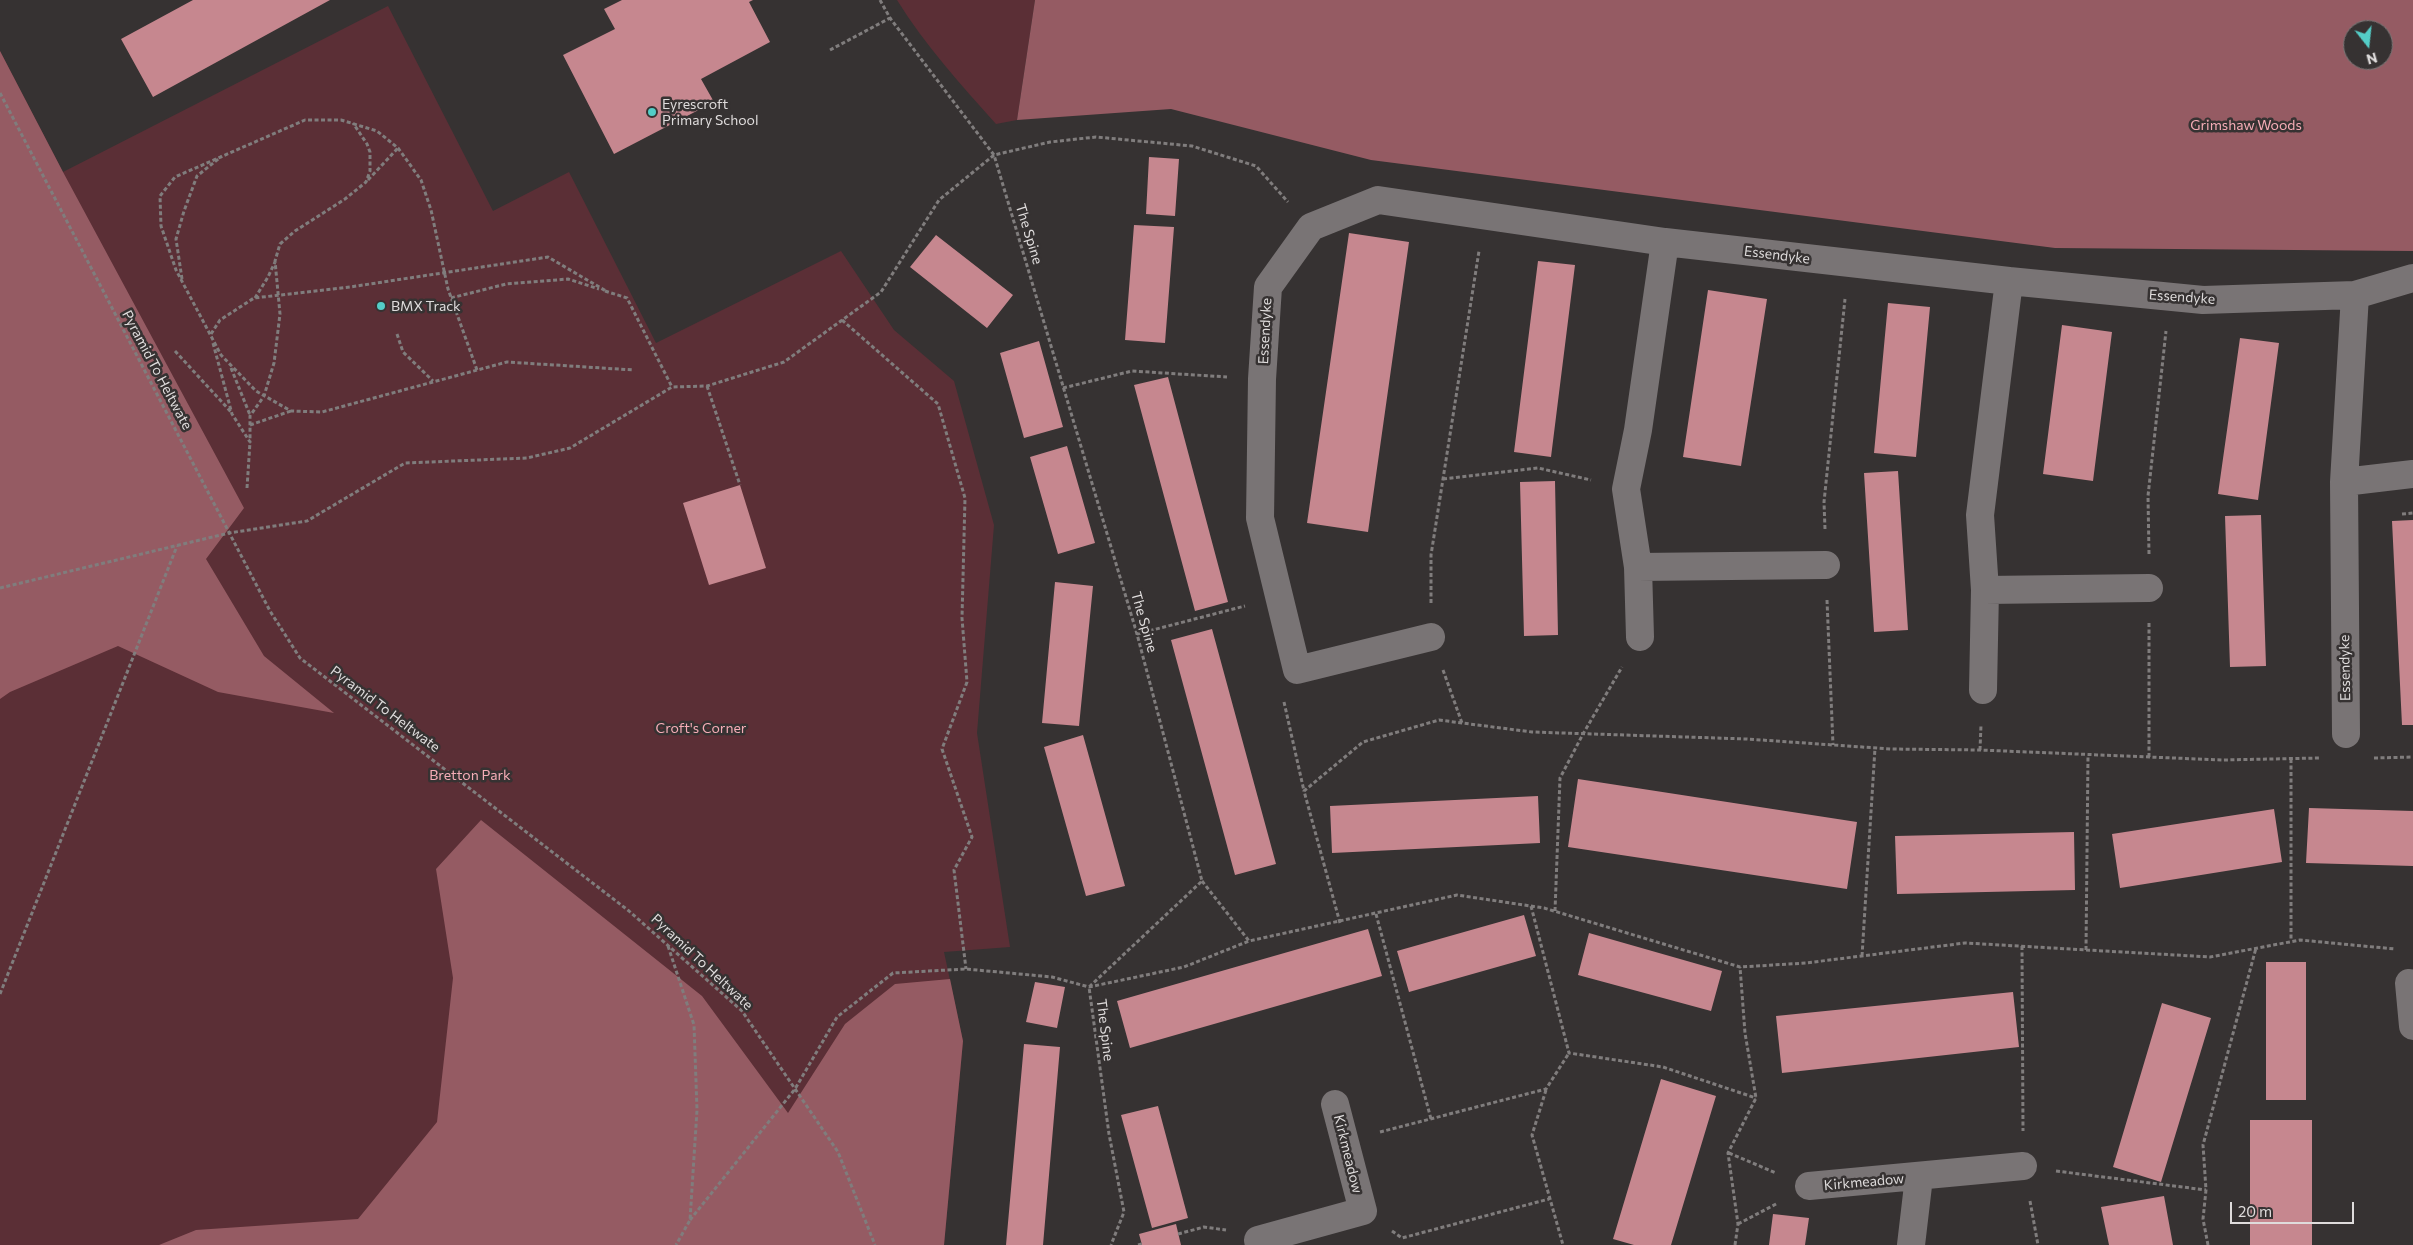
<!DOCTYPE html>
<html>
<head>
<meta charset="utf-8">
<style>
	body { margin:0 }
	#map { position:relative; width:2413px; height:1245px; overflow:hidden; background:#363232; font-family:Commissioner,sans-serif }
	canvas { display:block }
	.north { position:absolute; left:2343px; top:20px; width:50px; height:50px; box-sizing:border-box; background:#363232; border:1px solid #7a7676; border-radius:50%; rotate:164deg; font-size:14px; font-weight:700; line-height:20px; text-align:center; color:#dfdcdc }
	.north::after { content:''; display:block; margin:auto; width:18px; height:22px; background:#54cdc7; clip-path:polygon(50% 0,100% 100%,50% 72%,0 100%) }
	.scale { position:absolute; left:2230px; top:1202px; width:124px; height:22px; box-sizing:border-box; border:2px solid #dfdcdc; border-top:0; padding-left:6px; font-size:15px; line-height:18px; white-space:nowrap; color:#dfdcdc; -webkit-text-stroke:4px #363232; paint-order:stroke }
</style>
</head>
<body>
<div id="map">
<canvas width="2413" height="1245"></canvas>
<div class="north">N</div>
<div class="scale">20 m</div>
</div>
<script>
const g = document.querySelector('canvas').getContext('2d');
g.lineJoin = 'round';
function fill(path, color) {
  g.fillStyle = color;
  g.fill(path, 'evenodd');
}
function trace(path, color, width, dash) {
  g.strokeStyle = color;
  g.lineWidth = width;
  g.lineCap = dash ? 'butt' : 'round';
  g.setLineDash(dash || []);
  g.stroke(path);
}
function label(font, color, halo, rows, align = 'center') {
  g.font = font + ' Commissioner,sans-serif';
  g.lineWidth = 5;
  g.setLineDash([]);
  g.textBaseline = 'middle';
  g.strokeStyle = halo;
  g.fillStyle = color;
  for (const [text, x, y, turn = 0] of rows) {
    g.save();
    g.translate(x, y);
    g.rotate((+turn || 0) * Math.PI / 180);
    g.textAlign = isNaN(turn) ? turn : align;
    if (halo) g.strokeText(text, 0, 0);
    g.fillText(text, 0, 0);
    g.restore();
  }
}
const green = new Path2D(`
	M 897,0 L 1035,0 L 1017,120 L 996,124 C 961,85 925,45 897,0 Z
	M 388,6 L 493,211 L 569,172 L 656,343 L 841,251 L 894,330 L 954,381 L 994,525 L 977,733 L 1010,947 L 944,952 L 963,1041 L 944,1245 L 0,1245 L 0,51 L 63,172 Z`);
const forest = new Path2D(`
	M 1035,0 L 2413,0 L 2413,251 L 2055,248 L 1371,160 L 1171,109 L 1017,120 ZM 2353,30 L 2383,30 L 2383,60 L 2353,60 Z
	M 0,51 L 63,172 L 244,508 L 206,559 L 264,656 L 334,713 L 218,692 L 118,646 L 10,692 L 0,699 Z
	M 481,820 L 702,996 L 788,1113 L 845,1024 L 895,984 L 950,979 L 963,1041 L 944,1245 L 159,1245 L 196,1230 L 358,1219 L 437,1122 L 453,978 L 436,869 Z`);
const building = new Path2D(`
	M 193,0 L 330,0 L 153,97 L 121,39 Z
	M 622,0 L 753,0 L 749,2 L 770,42 L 701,79 L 714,102 L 614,154 L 563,55 L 615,29 L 604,9 Z
	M 1149,157 L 1179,159 L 1175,216 L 1146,214 Z
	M 1134,225 L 1174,227 L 1165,343 L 1125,340 Z
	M 1349,233 L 1409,242 L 1368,532 L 1307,523 Z
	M 936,235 L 1013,295 L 987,328 L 910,267 Z
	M 1538,261 L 1575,265 L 1551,457 L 1514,452 Z
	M 1708,290 L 1767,299 L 1741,466 L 1683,457 Z
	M 1888,303 L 1930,307 L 1916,457 L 1874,453 Z
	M 2062,325 L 2112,332 L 2093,481 L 2043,474 Z
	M 2240,338 L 2279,343 L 2258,500 L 2218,494 Z
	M 1039,341 L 1063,427 L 1024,438 L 1000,353 Z
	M 1168,377 L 1228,602 L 1195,611 L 1134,385 Z
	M 1067,446 L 1095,543 L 1058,554 L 1030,457 Z
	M 1898,471 L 1908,630 L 1874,632 L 1864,473 Z
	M 1555,481 L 1558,635 L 1524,636 L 1520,482 Z
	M 740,485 L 766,568 L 709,585 L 683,503 Z
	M 2261,515 L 2266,666 L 2230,667 L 2225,516 Z
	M 2413,520 L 2413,725 L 2402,725 L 2392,521 Z
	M 1055,582 L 1093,586 L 1079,726 L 1042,723 Z
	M 1212,629 L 1276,864 L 1235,875 L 1171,640 Z
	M 1083,735 L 1125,886 L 1086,896 L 1044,747 Z
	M 1578,779 L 1857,822 L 1847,889 L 1568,847 Z
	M 1538,796 L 1540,843 L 1332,853 L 1330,806 Z
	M 2309,808 L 2413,811 L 2413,866 L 2306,863 Z
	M 2274,809 L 2282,862 L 2120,888 L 2112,834 Z
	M 2074,832 L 2075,890 L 1897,894 L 1895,836 Z
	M 1524,915 L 1536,956 L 1409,992 L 1397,951 Z
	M 1368,929 L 1382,976 L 1130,1048 L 1117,1001 Z
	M 1589,933 L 1722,971 L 1711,1011 L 1578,975 Z
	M 2266,962 L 2306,962 L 2306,1100 L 2266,1100 Z
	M 1035,982 L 1065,987 L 1057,1028 L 1026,1022 Z
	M 2013,992 L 2019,1047 L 1782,1073 L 1776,1016 Z
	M 2162,1003 L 2211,1018 L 2161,1182 L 2113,1167 Z
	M 1024,1044 L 1060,1047 L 1043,1245 L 1006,1245 Z
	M 1661,1079 L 1716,1096 L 1671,1245 L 1634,1245 L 1613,1239 Z
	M 1158,1106 L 1188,1218 L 1152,1228 L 1121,1115 Z
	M 2250,1120 L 2312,1120 L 2312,1245 L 2250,1245 Z
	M 2164,1196 L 2173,1245 L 2109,1245 L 2101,1207 Z
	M 1773,1214 L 1809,1218 L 1805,1245 L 1769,1245 Z
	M 1176,1224 L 1181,1245 L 1142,1245 L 1139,1234 Z`);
const path = new Path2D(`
	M 880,0 L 890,18 L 994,155 L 1137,634 L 1202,881 L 1089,987 L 1109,1134 L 1124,1212 L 1111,1245
	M 830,50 L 890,18
	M 0,93 L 270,611 L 300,658 L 629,911 L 742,1011 L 838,1152 L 875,1245
	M 368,180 L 398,148
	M 182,279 L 176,239 L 184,211 L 197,176 L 222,156
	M 605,291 L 627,298 L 672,387
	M 255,298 L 268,277 L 275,262
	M 451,298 L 506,284 L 568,279 L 599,289
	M 842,320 L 938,404 L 965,498 L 962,618 L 967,682 L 942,749 L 972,837 L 954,870 L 966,969
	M 211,334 L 220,320 L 254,298 L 350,287 L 548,257 L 606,291
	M 397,334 L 403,352 L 433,381
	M 213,343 L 232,414 L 250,442 L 250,416 L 264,396 L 274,363 L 280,314 L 275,261 L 280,244 L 295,231 L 345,199 L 366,182 L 370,171 L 370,152 L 367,144 L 353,123
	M 175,351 L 232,413
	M 231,368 L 250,415
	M 477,370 L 448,289 L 431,210 L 421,180 L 398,148 L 377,131 L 341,120 L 305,120 L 175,177 L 160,196 L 161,226 L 176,270 L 221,355 L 256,391 L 291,411 L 322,412 L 507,362 L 634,370
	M 707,386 L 740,485
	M 1063,388 L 1132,371 L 1227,377
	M 250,425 L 291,411
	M 1443,479 L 1538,468 L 1591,480
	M 247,488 L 250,442
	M 2402,514 L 2413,513
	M 1825,529 L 1824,502 L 1845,299
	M 2149,554 L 2148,496 L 2166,331
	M 0,588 L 229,533 L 307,521 L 405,463 L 527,458 L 570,448 L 672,387 L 707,386 L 784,362 L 881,292 L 939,200 L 994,155 L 1050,142 L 1096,137 L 1192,146 L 1256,166 L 1288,202
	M 1827,600 L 1833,745
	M 1431,603 L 1431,555 L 1479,251
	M 2149,623 L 2149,757
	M 1137,634 L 1245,606
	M 1443,670 L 1462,723
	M 1284,702 L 1304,791
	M 1980,750 L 1981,725
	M 2374,758 L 2413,757
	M 2291,759 L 2291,941
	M 1202,881 L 1249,941 L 1457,895 L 1544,908 L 1740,967 L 1806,963 L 1965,943 L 2210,957 L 2300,940 L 2395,949
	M 1531,906 L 1569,1053 L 1663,1067 L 1756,1098
	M 1555,911 L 1560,778 L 1583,734 L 1622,667
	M 1376,914 L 1431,1119
	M 1340,923 L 1304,791 L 1363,742 L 1439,720 L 1532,732 L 1747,739 L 1891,749 L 1980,750 L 2222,760 L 2319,758
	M 668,946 L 694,1025 L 697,1110 L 690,1220 L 676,1245
	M 2022,946 L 2023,1131
	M 2086,950 L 2088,755
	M 1862,956 L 1875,748
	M 0,994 L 177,546
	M 1546,1090 L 1532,1135 L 1563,1245
	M 1380,1132 L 1546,1089 L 1569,1053
	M 1729,1153 L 1776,1173
	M 2056,1171 L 2206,1190
	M 2030,1201 L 2038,1245
	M 690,1220 L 795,1089 L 837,1017 L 893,973 L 966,969 L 1052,977 L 1089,987 L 1184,967 L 1249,941
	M 1738,1224 L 1778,1203
	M 1392,1231 L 1402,1238 L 1549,1199
	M 1178,1234 L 1204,1227 L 1226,1230
	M 1138,1245 L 1142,1244
	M 1735,1245 L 1738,1224 L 1728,1153 L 1756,1098 L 1745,1033 L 1740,967
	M 2208,1245 L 2203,1219 L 2206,1190 L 2203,1145 L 2256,948`);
const minor = new Path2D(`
	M 2355,295 L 2344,482 L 2413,474
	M 2344,482 L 2346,734
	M 1638,567 L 1826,565
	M 1985,590 L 2149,588
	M 1431,637 L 1297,670 L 1260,518 L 1262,379 L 1268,287 L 1311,227 L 1378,200 L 1665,242
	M 1640,637 L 1638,567 L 1626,489 L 1638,430 L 1665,242 L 2009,281
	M 1983,690 L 1985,590 L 1980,515 L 2009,281 L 2203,300 L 2355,295 L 2413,278
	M 2409,983 L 2413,1026
	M 1809,1186 L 2023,1166
	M 1259,1245 L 1258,1240 L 1363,1211 L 1335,1104
	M 1911,1245 L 1919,1177`);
const markers = [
	[652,112,5,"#54cdc7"],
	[381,306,5,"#54cdc7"]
];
const poiNames = [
	["Eyrescroft",662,104],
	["Primary School",662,120],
	["BMX Track",391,306]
];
const parkNames = [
	["Grimshaw Woods",2246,125],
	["Croft's Corner",701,728],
	["Bretton Park",470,775]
];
const streetNames = [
	["The Spine",1029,234,73],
	["Essendyke",1777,255,7],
	["Essendyke",2182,297,4],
	["Essendyke",1265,331,-87],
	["Pyramid To Heltwate",157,370,62],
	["The Spine",1144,622,74],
	["Essendyke",2345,668,-91],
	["Pyramid To Heltwate",385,709,37],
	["Pyramid To Heltwate",702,962,43],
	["The Spine",1105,1030,83],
	["Kirkmeadow",1348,1154,76],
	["Kirkmeadow",1864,1182,-5]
];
fill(green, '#5b2f36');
fill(forest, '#955b63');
fill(building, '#c6878f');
trace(path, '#807d7d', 3, [4, 2.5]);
trace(minor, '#797475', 28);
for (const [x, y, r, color] of markers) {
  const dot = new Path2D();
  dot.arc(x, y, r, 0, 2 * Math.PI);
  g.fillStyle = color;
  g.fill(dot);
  trace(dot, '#363232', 2);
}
label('14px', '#dfdcdc', '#363232', poiNames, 'left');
label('14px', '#f6adb7', '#363232', parkNames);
label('14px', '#dfdcdc', '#363232', streetNames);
</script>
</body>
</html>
